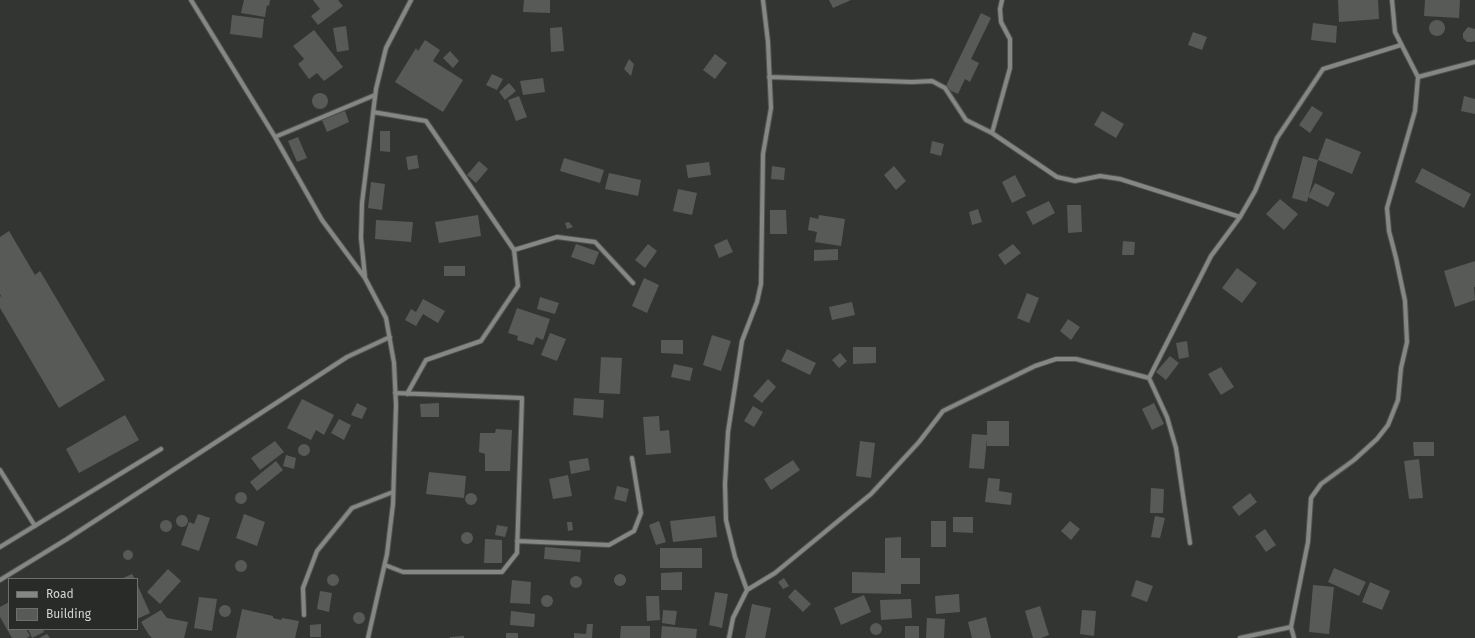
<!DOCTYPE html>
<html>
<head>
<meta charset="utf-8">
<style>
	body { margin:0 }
	#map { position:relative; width:1475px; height:638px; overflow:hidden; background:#333533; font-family:"Fira Sans",sans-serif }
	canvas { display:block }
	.legend { position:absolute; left:8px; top:578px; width:130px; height:52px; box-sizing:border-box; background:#292b29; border:1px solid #6d6f6d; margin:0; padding:5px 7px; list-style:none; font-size:12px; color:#d3d4d2 }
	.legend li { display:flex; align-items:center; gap:8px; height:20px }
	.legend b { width:20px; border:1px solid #6d6f6d }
</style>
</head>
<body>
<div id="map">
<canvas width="1475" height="638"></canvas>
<ul class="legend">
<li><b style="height:5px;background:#858785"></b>Road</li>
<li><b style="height:11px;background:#585a58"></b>Building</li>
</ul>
</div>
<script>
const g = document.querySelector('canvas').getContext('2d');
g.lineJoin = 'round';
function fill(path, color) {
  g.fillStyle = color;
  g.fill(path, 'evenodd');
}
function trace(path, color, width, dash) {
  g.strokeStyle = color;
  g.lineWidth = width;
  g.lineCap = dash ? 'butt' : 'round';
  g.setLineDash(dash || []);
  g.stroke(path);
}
const building = new Path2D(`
	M 244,0 L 270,0 L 269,6 L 267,5 L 265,17 L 241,13 Z
	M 313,0 L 338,0 L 343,6 L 318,25 L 311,16 L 320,9 Z
	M 524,0 L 550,0 L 550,13 L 523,12 Z
	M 829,0 L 851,0 L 833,8 Z
	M 1338,0 L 1378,0 L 1379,19 L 1339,22 Z
	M 1425,0 L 1460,0 L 1459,18 L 1424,16 Z
	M 981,13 L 991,18 L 971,59 L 979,63 L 970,82 L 965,79 L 958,94 L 945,88 Z
	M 232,15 L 264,19 L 262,38 L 230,34 Z
	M1429 28a8 8 0 1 1 16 0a8 8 0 1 1-16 0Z
	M 1313,23 L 1337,26 L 1336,43 L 1311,40 Z
	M 346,26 L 349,50 L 337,52 L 333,28 Z
	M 562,27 L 564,51 L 551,52 L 550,28 Z
	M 1468,27 L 1475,29 L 1475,41 L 1472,42 L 1467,42 L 1463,38 L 1463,33 Z
	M 314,30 L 343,67 L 324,81 L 317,73 L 309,79 L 298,64 L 304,59 L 293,46 Z
	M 1193,32 L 1207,37 L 1202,50 L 1188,45 Z
	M 425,40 L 440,50 L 433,61 L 463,80 L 443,112 L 395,82 L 416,48 L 418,51 Z
	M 450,51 L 459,61 L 453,68 L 443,58 Z
	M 715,54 L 727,63 L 715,79 L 703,70 Z
	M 629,59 L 634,64 L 631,76 L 624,69 Z
	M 492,74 L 503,79 L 497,90 L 486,85 Z
	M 543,78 L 545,92 L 523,95 L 520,81 Z
	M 509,83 L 516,91 L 505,100 L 499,92 Z
	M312 101a8 8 0 1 1 16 0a8 8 0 1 1-16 0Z
	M 519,96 L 527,117 L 516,121 L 508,100 Z
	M 1464,96 L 1475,99 L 1475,114 L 1461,111 Z
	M 1312,106 L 1323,113 L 1310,133 L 1299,125 Z
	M 345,111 L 349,122 L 327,132 L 322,120 Z
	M 1102,111 L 1124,124 L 1116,138 L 1094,125 Z
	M 380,131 L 390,131 L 390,152 L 380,151 Z
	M 298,137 L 307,158 L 297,162 L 288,141 Z
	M 1326,138 L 1361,152 L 1352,174 L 1318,160 Z
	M 932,141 L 944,144 L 941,156 L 930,153 Z
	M 417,155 L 419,168 L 408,170 L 406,157 Z
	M 1303,156 L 1318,160 L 1307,202 L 1292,198 Z
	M 564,158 L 604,170 L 600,183 L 560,171 Z
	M 479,161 L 488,169 L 476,183 L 467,175 Z
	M 709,162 L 711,175 L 688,178 L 686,165 Z
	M 772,166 L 785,168 L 784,180 L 771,179 Z
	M 894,166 L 906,181 L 896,190 L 884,175 Z
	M 1422,168 L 1471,194 L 1464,208 L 1415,182 Z
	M 609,173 L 641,180 L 638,196 L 605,189 Z
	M 1015,175 L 1026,196 L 1012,203 L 1002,182 Z
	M 371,182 L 385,184 L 382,210 L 368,208 Z
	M 1315,183 L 1335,193 L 1328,207 L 1308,197 Z
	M 678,189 L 697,193 L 692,215 L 673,211 Z
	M 1280,199 L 1298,214 L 1284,230 L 1266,214 Z
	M 1049,201 L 1055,213 L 1033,225 L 1026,212 Z
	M 1067,205 L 1081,205 L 1082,232 L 1068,233 Z
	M 978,209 L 982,222 L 972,225 L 969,212 Z
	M 770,210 L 786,210 L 787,234 L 770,234 Z
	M 478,215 L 481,236 L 439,243 L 435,222 Z
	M 819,215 L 845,219 L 841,246 L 815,242 L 817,232 L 808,230 L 810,217 L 818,219 Z
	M 376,220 L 413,222 L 411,242 L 375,239 Z
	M 569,222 L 573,227 L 567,229 L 565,223 Z
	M 9,231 L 35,275 L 40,271 L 105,380 L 59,408 L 0,308 L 0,297 L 1,296 L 0,294 L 0,237 Z
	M 727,239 L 733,252 L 719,258 L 714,245 Z
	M 1123,241 L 1135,242 L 1134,255 L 1122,255 Z
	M 576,244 L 599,252 L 594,265 L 571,257 Z
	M 648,244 L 657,251 L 645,268 L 635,260 Z
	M 1013,244 L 1021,253 L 1005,265 L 998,255 Z
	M 838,249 L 838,260 L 814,261 L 814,250 Z
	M 1475,261 L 1475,287 L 1474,287 L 1475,300 L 1455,307 L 1444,271 Z
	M 444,266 L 465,266 L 465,276 L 444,276 Z
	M 1237,268 L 1257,283 L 1242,303 L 1222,288 Z
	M 644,278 L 659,285 L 647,313 L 632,306 Z
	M 1027,293 L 1039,298 L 1029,323 L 1017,318 Z
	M 540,297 L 559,303 L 555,314 L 537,309 Z
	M 423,299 L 445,311 L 438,323 L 423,314 L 416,326 L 405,320 L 411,309 L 416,312 Z
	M 852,302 L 855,315 L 832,320 L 829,307 Z
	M 517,308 L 550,319 L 543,340 L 536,337 L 533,345 L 517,340 L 518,336 L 508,333 Z
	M 1068,319 L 1080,327 L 1071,340 L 1060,331 Z
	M 550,333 L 566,339 L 557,361 L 541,355 Z
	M 712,335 L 731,341 L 721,371 L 703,365 Z
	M 661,340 L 683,340 L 683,354 L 661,353 Z
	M 1187,341 L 1189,357 L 1179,359 L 1176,343 Z
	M 853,347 L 876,347 L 876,363 L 853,364 Z
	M 787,349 L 816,363 L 810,375 L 781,361 Z
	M 840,353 L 847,361 L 839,368 L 832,360 Z
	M 1170,356 L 1179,363 L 1166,380 L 1156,372 Z
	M 601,357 L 622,358 L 620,394 L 599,393 Z
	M 674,364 L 693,368 L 690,381 L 671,377 Z
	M 1221,367 L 1234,387 L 1221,395 L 1208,374 Z
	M 768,379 L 776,387 L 762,403 L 753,396 Z
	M 574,398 L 604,400 L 603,418 L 573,415 Z
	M 302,399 L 334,415 L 324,435 L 316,430 L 311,440 L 287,428 Z
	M 357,403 L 367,408 L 362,419 L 351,415 Z
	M 439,403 L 439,417 L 421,417 L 420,404 Z
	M 1154,403 L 1164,424 L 1152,430 L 1142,409 Z
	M 753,406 L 763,412 L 754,427 L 744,421 Z
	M 125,415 L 139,440 L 79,473 L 66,449 Z
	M 659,416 L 660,431 L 669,430 L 671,453 L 646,455 L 643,417 Z
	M 339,419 L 351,425 L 344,440 L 331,433 Z
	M 987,421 L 1009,421 L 1009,446 L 987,446 L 987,439 L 984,469 L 969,468 L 972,434 L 987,435 Z
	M 496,429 L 512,430 L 510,471 L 485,471 L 485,454 L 479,452 L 480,433 L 495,433 Z
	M 275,441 L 284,452 L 260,470 L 251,458 Z
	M 860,441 L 875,443 L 871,478 L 856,476 Z
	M 1413,442 L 1434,442 L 1434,456 L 1414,456 Z
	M298 450a6 6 0 1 1 12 0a6 6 0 1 1-12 0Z
	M 286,455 L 296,458 L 294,469 L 283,466 Z
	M 588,458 L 590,470 L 571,474 L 569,461 Z
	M 1419,459 L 1423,498 L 1409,499 L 1404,461 Z
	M 793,460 L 800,470 L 771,490 L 764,479 Z
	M 276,461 L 283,470 L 257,491 L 250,482 Z
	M 429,472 L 466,476 L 464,498 L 426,494 Z
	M 568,475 L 572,496 L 553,499 L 549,479 Z
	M 988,478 L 1000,479 L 999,491 L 1012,493 L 1011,505 L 985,502 Z
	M 617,486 L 629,489 L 626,502 L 614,499 Z
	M 1151,488 L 1164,489 L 1163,513 L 1150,513 Z
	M235 498a6 6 0 1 1 12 0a6 6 0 1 1-12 0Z
	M 1250,493 L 1257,502 L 1239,516 L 1232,507 Z
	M465 499a6 6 0 1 1 12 0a6 6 0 1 1-12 0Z
	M 198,514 L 210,518 L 199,551 L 181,545 L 189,522 L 194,524 Z
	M 244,514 L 265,522 L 257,546 L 236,538 Z
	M176 521a6 6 0 1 1 12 0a6 6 0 1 1-12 0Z
	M 715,516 L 717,537 L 673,542 L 670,521 Z
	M 1155,516 L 1165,518 L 1160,538 L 1151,537 Z
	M 953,517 L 973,517 L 973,533 L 953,532 Z
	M160 526a6 6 0 1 1 12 0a6 6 0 1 1-12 0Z
	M 659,521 L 666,542 L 656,545 L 649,525 Z
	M 931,521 L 946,521 L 946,547 L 931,547 Z
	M 1070,521 L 1080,529 L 1071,540 L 1061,531 Z
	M 567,522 L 572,522 L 573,530 L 568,531 Z
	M 497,525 L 508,527 L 505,537 L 495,535 Z
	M 1265,529 L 1276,545 L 1266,552 L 1255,536 Z
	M461 538a6 6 0 1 1 12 0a6 6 0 1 1-12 0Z
	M 901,537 L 901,558 L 920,558 L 920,584 L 901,584 L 901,594 L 852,593 L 852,572 L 885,573 L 885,538 Z
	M 485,539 L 502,540 L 502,563 L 484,563 Z
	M 545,547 L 581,550 L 580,562 L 544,559 Z
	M 660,548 L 702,548 L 702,568 L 660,568 Z
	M123 555a5 5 0 1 1 10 0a5 5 0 1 1-10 0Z
	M235 566a6 6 0 1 1 12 0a6 6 0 1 1-12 0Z
	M 1334,568 L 1366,582 L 1359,596 L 1328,582 Z
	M 168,569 L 181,581 L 160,604 L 147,592 Z
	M 682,572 L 682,590 L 661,590 L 661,573 Z
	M 132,574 L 135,579 L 121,579 Z
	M327 580a6 6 0 1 1 12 0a6 6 0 1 1-12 0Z
	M614 580a6 6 0 1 1 12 0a6 6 0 1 1-12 0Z
	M570 582a6 6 0 1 1 12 0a6 6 0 1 1-12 0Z
	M 784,578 L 789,586 L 783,589 L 778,582 Z
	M 512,580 L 531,582 L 530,604 L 510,603 Z
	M 1136,580 L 1153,586 L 1147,602 L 1131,596 Z
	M 1370,582 L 1390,591 L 1382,610 L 1362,602 Z
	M 137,584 L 150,613 L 137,619 Z
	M 1313,585 L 1334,587 L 1329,634 L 1309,632 Z
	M 795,589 L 811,604 L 803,612 L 788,597 Z
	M 320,591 L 332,593 L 329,612 L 317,609 Z
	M 715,592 L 728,594 L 722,628 L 709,625 Z
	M 959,594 L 960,612 L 936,614 L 935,596 Z
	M 864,595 L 871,612 L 841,625 L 834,608 Z
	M541 601a6 6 0 1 1 12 0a6 6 0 1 1-12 0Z
	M 646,596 L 659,596 L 660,620 L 647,621 Z
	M 199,597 L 217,599 L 212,631 L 194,628 Z
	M 911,599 L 912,618 L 881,620 L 880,600 Z
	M 9,602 L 9,629 L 26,629 L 30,636 L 27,638 L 12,638 L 0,617 L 0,607 Z
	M 752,604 L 771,608 L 765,638 L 745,638 Z
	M219 611a6 6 0 1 1 12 0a6 6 0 1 1-12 0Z
	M 1040,606 L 1049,635 L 1041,638 L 1033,638 L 1025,611 Z
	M 242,609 L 273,616 L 273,618 L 281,620 L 282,618 L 299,621 L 295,638 L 236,638 Z
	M 161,610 L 167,618 L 188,622 L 184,638 L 152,638 L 149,635 L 141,622 Z
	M 663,610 L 677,611 L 675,625 L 662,623 Z
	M 1082,610 L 1096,611 L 1094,636 L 1080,634 Z
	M 511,611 L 535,614 L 534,627 L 510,625 Z
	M353 618a6 6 0 1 1 12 0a6 6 0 1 1-12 0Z
	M 986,617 L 991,638 L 972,638 L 968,622 Z
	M 927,618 L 945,619 L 944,638 L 926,638 Z
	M870 629a6 6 0 1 1 12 0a6 6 0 1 1-12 0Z
	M 321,624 L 321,637 L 310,637 L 310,625 Z
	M 587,624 L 593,624 L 592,638 L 574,638 L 574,633 L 586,634 Z
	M 621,626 L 650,626 L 650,638 L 620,638 Z
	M 662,626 L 697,629 L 696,638 L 661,638 Z
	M 905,626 L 919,626 L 919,638 L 905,638 Z
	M 28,629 L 43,629 L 44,632 L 32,638 Z
	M 506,633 L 518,633 L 518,638 L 506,638 Z
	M 47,634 L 50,638 L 39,638 Z
	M 464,636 L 464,638 L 450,638 L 450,637 Z`);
const street = new Path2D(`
	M 191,0 L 275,137 L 322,220 L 365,278 L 386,318 L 394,363 L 396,405 L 393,504 L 387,554 L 368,638
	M 1002,0 L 1000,9 L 1001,22 L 1010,39 L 1010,68 L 992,133 L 1057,177 L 1075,181 L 1100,176 L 1120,179 L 1240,217
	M 769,77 L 912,82 L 932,81 L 945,88 L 966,120 L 992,133
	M 1418,77 L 1475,62
	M 373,112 L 426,121 L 514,250 L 518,286 L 481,341 L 426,360 L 407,394
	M 275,137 L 375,95
	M 514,250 L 557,237 L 595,242 L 633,283
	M 365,277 L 361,238 L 362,203 L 376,89 L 386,48 L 411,0
	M 1149,378 L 1211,256 L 1240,217 L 1255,191 L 1277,138 L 1323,69 L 1401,45
	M 1149,378 L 1167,417 L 1176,448 L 1190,543
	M 0,470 L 35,526
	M 517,541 L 609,545 L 634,531 L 641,513 L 632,458
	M 0,547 L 161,449
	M 385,565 L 403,572 L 502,572 L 517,553 L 522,398 L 395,393
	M 0,580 L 67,539 L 347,357 L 390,337
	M 747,590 L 775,573 L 871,494 L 919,442 L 943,411 L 1035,366 L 1056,359 L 1076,359 L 1149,378
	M 304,615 L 303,588 L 317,551 L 352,508 L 393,492
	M 729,638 L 733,618 L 747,590 L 735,557 L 726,520 L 725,484 L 728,432 L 742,341 L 757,302 L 761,284 L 763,154 L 771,108 L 768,42 L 763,0
	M 1240,638 L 1291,627
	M 1294,638 L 1291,627 L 1308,542 L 1311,498 L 1321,484 L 1354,460 L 1377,439 L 1388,425 L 1398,400 L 1401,368 L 1407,342 L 1405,301 L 1396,258 L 1389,231 L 1387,208 L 1415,111 L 1418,77 L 1395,32 L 1392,0`);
fill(building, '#585a58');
trace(street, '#525351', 6);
trace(street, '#858785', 4);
</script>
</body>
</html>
